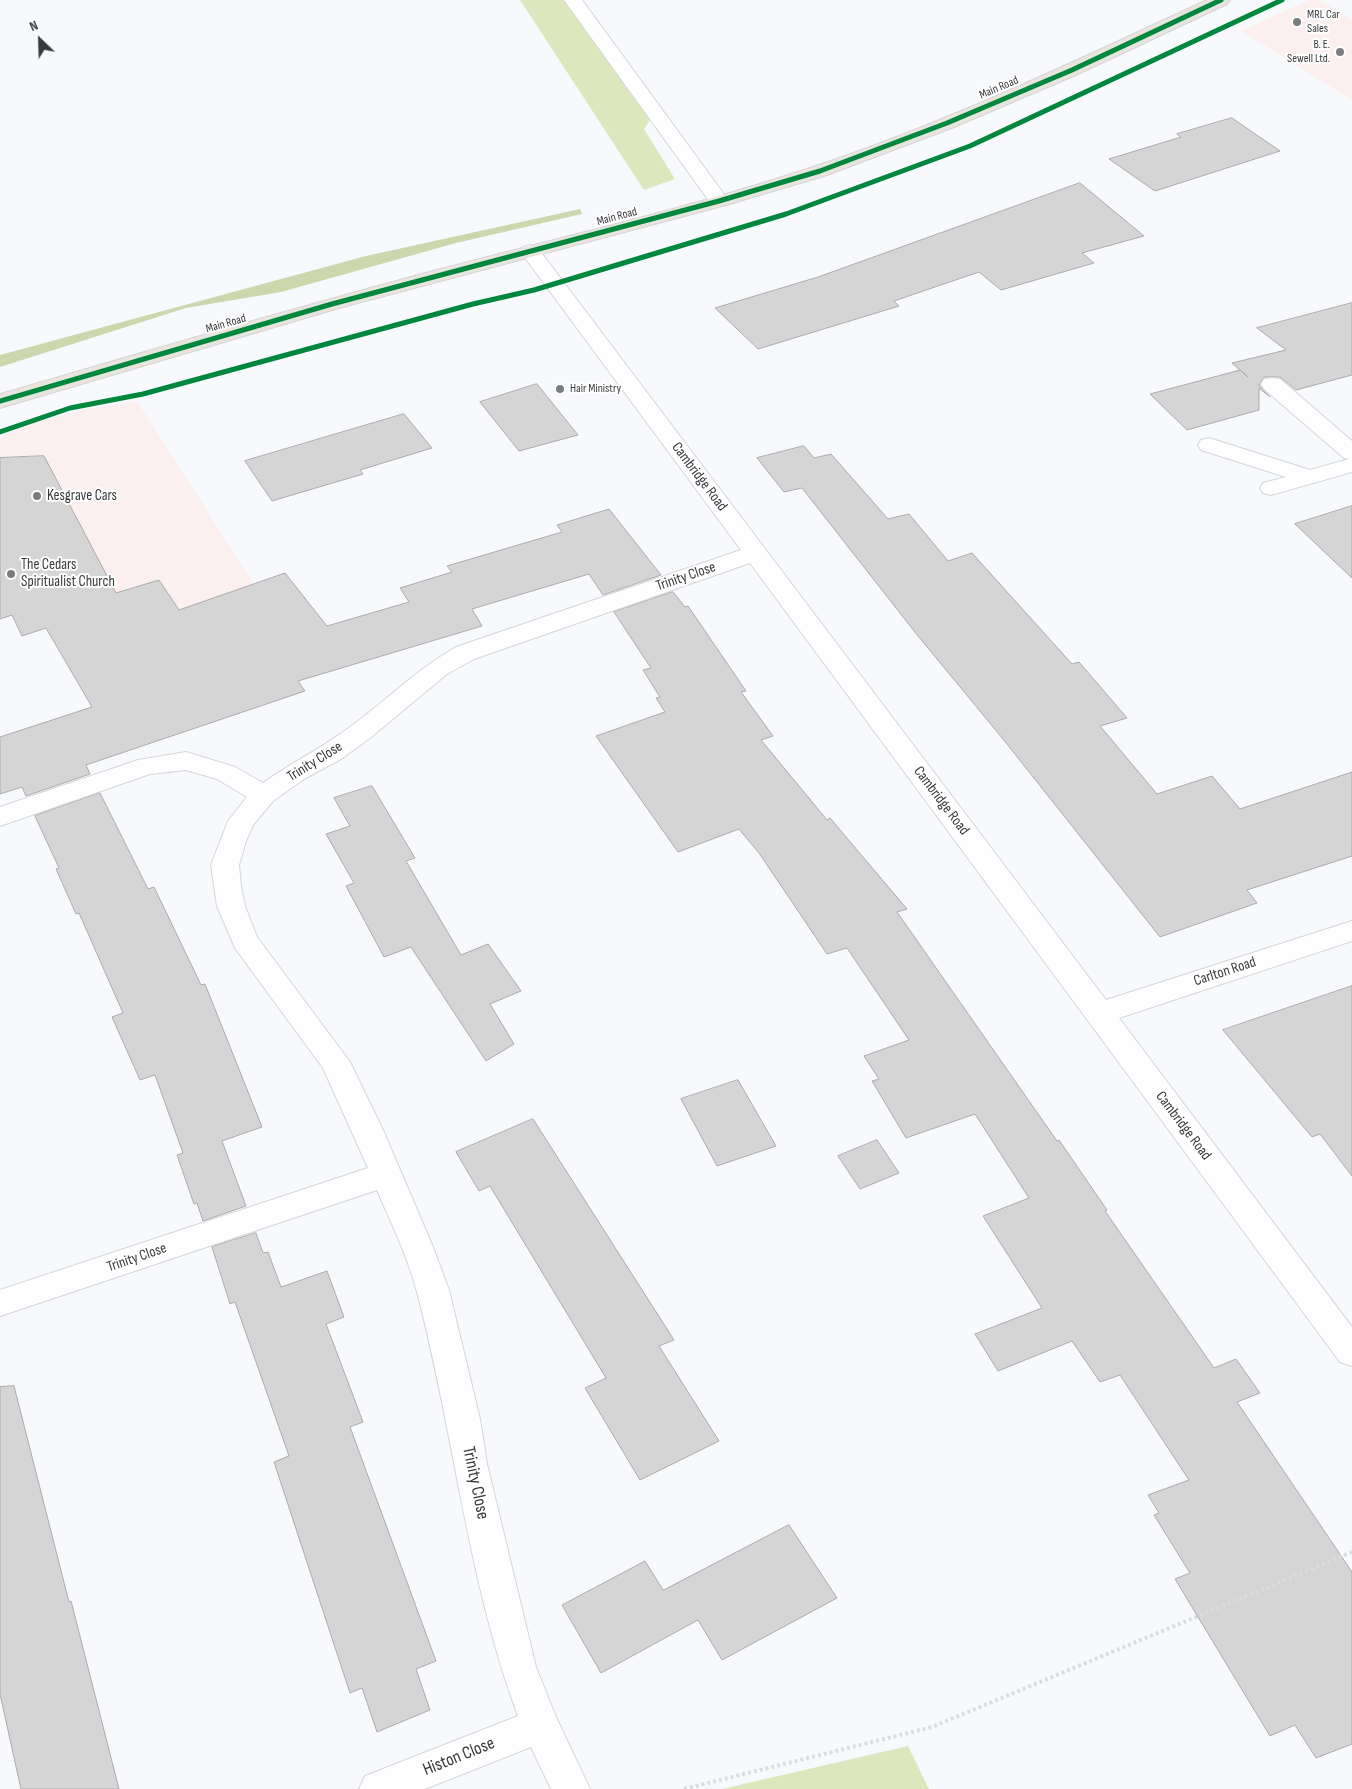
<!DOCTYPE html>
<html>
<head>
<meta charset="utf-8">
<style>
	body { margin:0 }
	#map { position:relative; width:1352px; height:1789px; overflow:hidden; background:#f7f9fc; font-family:"Sofia Sans Condensed",sans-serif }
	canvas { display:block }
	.north { position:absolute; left:15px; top:15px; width:50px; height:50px; -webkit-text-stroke:4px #fff; paint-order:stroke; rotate:336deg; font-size:14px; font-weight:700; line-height:20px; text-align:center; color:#373a3d }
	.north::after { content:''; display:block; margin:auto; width:18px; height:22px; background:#373a3d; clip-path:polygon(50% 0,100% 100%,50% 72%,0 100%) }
</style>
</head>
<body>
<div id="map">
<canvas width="1352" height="1789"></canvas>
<div class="north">N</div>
</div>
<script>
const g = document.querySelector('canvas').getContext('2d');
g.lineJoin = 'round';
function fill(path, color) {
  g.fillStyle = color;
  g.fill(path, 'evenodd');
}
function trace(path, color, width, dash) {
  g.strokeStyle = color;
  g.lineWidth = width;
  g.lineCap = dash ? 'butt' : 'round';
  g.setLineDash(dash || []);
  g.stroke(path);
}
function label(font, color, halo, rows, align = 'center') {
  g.font = font + ' "Sofia Sans Condensed",sans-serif';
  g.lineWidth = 4;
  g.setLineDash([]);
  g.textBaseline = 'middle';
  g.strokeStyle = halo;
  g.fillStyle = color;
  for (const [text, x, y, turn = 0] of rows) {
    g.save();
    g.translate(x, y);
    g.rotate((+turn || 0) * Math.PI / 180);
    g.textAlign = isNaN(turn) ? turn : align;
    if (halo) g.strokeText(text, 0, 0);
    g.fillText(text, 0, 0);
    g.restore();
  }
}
const commercial = new Path2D(`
	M 1309,0 L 1319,0 L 1352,19 L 1352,100 L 1241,31 Z
	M 137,401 L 259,592 L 130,657 L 0,477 L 0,439 L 17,427 L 83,410 Z`);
const green = new Path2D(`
	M 520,0 L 568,0 L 652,117 L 644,129 L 675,179 L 644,190 Z
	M 908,1746 L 929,1789 L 722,1789 Z`);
const forest = new Path2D(`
	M 580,209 L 582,214 L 456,243 L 281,292 L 186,308 L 0,367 L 0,355 L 366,256 Z`);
const building = new Path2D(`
	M 1232,118 L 1280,151 L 1155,191 L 1109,159 L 1181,137 L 1177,134 Z
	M 1080,183 L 1144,236 L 1082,253 L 1094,263 L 1001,290 L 979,272 L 894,301 L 899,306 L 758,349 L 715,308 L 818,277 Z
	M 1352,303 L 1352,375 L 1296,390 L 1280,377 L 1264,377 L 1259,385 L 1270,397 L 1259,388 L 1259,410 L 1187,430 L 1150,394 L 1240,370 L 1248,377 L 1232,363 L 1286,350 L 1257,328 Z
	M 537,384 L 578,435 L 519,451 L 480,402 Z
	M 404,414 L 432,448 L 360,470 L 363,474 L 272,501 L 245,461 Z
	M 804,446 L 814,458 L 831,454 L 888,519 L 909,514 L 948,561 L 972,553 L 1072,664 L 1079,662 L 1127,718 L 1100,726 L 1157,794 L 1212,776 L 1240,809 L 1352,772 L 1352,856 L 1247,890 L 1257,903 L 1160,937 L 1003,739 L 918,636 L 802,488 L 784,492 L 757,458 Z
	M 44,456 L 116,593 L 159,580 L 179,610 L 285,573 L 327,626 L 409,602 L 400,588 L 452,572 L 447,566 L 562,532 L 557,525 L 609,509 L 661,575 L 603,595 L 589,574 L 472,609 L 482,626 L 298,681 L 305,691 L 86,765 L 90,774 L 26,796 L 22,787 L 0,794 L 0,737 L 92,707 L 46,628 L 22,636 L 12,615 L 0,619 L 0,458 Z
	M 1352,506 L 1352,578 L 1295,524 Z
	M 673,592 L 685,607 L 688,606 L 746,691 L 741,692 L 773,736 L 761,740 L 827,820 L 830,818 L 907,909 L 897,912 L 1057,1141 L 1059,1140 L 1107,1210 L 1105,1211 L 1214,1368 L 1236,1359 L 1260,1393 L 1237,1402 L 1352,1572 L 1352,1744 L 1316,1758 L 1295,1725 L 1270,1736 L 1175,1579 L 1190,1573 L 1154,1515 L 1159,1513 L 1148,1495 L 1189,1480 L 1120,1375 L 1100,1382 L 1072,1341 L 998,1371 L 975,1334 L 1042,1308 L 983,1216 L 1029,1198 L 975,1114 L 906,1138 L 872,1081 L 879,1079 L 864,1056 L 909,1040 L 847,948 L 827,954 L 759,853 L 739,829 L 678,852 L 596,736 L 665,712 L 656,698 L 660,697 L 643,670 L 651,668 L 614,612 Z
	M 372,786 L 415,858 L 406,861 L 461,955 L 488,944 L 521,991 L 490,1004 L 514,1044 L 486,1061 L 411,947 L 384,957 L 346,886 L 354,883 L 326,834 L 350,826 L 334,798 Z
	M 100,793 L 148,889 L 154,887 L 201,985 L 205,984 L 262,1127 L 222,1141 L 246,1206 L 203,1221 L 197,1203 L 194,1204 L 177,1155 L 183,1153 L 155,1075 L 140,1080 L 112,1017 L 123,1013 L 79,913 L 76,914 L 56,869 L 59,868 L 35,816 Z
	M 1352,986 L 1352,1176 L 1320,1134 L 1312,1137 L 1223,1030 Z
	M 738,1080 L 776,1146 L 717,1166 L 681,1099 Z
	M 533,1119 L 674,1340 L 659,1346 L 719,1441 L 640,1480 L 585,1388 L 606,1378 L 490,1186 L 479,1191 L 456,1152 Z
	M 877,1140 L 899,1173 L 860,1189 L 838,1156 Z
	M 256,1233 L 263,1253 L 268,1252 L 281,1287 L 327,1271 L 344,1317 L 326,1324 L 363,1422 L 350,1427 L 436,1661 L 416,1669 L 430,1710 L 377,1732 L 362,1688 L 350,1693 L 274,1462 L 289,1456 L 235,1302 L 230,1304 L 212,1247 Z
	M 14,1386 L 69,1602 L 71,1601 L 119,1789 L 21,1789 L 0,1694 L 0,1387 Z
	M 789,1525 L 837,1598 L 722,1660 L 698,1620 L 601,1673 L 562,1605 L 645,1561 L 663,1590 Z`);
const path = new Path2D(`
	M 684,1789 L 932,1727 L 1352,1552`);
const minor = new Path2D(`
	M 564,0 L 582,0 L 726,197 L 729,201 L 726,205 L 712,205 Z
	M 530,245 L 537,247 L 1106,1000 L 1352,921 L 1352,941 L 1119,1018 L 1352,1327 L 1352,1366 L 1340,1362 L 750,563 L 474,659 L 447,674 L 370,738 L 341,759 L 304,779 L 273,801 L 253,825 L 246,841 L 239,865 L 241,886 L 245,906 L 257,937 L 350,1062 L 383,1130 L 433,1247 L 449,1290 L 480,1419 L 487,1464 L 536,1667 L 556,1717 L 590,1789 L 551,1789 L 531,1747 L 425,1789 L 359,1789 L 365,1776 L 518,1716 C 467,1579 454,1432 417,1292 C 408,1257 391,1223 377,1190 L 0,1316 L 0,1290 L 368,1168 L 323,1068 L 235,948 L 217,906 L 211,865 L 228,821 L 247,797 L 217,779 L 186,770 L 150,774 L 0,826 L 0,807 L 138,760 L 186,752 L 235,767 L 263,783 C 291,763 322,748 350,727 C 387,700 416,670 456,647 L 741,550 L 520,251 L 523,247 Z
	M 1272,378 L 1280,379 L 1352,441 L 1352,472 L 1271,495 L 1263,493 L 1260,488 L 1263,483 L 1286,477 L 1201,450 L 1198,445 L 1201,440 L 1209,438 L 1310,470 L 1349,459 L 1344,458 L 1264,389 L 1261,384 L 1264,379 Z`);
const major = new Path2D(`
	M 1207,0 L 1230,0 L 1227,4 L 1078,74 L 954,127 L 827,175 L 726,205 L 339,308 L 0,408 L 0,394 C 145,352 290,309 437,270 C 562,237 690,208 813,167 C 948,122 1078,60 1207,0 Z`);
const cycleway = new Path2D(`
	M 0,401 L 332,304 L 719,201 L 820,171 L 947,123 L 1072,70 L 1221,0
	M 0,432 L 70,408 L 143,394 L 473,304 L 534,290 L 786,214 L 970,146 L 1282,0`);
const markers = [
	[1297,22,5,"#7a7d80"],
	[1340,52,5,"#7a7d80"],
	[560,389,5,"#7a7d80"],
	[37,496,5,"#7a7d80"],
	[11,574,5,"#7a7d80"]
];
const farPoinames = [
	["MRL Car",1307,15],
	["Sales",1307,29],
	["B. E.",1330,45,"right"],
	["Sewell Ltd.",1330,59,"right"],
	["Hair Ministry",570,389]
];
const farStreetnames = [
	["Main Road",999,88,-23],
	["Main Road",617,217,-15],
	["Main Road",226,324,-16]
];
const streetNames = [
	["Cambridge Road",699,477,53],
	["Trinity Close",686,577,-19],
	["Trinity Close",315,762,-32],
	["Cambridge Road",941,801,53],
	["Carlton Road",1225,972,-18],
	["Cambridge Road",1183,1126,53],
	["Trinity Close",137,1258,-19]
];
const poiNames = [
	["Kesgrave Cars",47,496],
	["The Cedars",21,565],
	["Spiritualist Church",21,582]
];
const nearStreetnames = [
	["Trinity Close",475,1483,78],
	["Histon Close",459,1757,-22]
];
fill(commercial, '#fbf0ef');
fill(green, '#dce7be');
fill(forest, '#cdd7ae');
fill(building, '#d6d5d5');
trace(building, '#acabab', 1);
trace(minor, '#d4d6d9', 2);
trace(major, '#d4d5d7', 2);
trace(path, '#dbdcdd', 4, [3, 3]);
fill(minor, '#fefeff');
fill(major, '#e9e5de');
trace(cycleway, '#00873e', 5);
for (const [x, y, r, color] of markers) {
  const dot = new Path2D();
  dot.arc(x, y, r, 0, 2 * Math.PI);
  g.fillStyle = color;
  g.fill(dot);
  trace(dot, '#fff', 2);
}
label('12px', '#373a3d', '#fff', farPoinames, 'left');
label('12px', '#373a3d', '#fff', farStreetnames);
label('15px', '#373a3d', '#fff', streetNames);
label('15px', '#373a3d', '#fff', poiNames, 'left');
label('18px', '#373a3d', '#fff', nearStreetnames);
</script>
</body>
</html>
